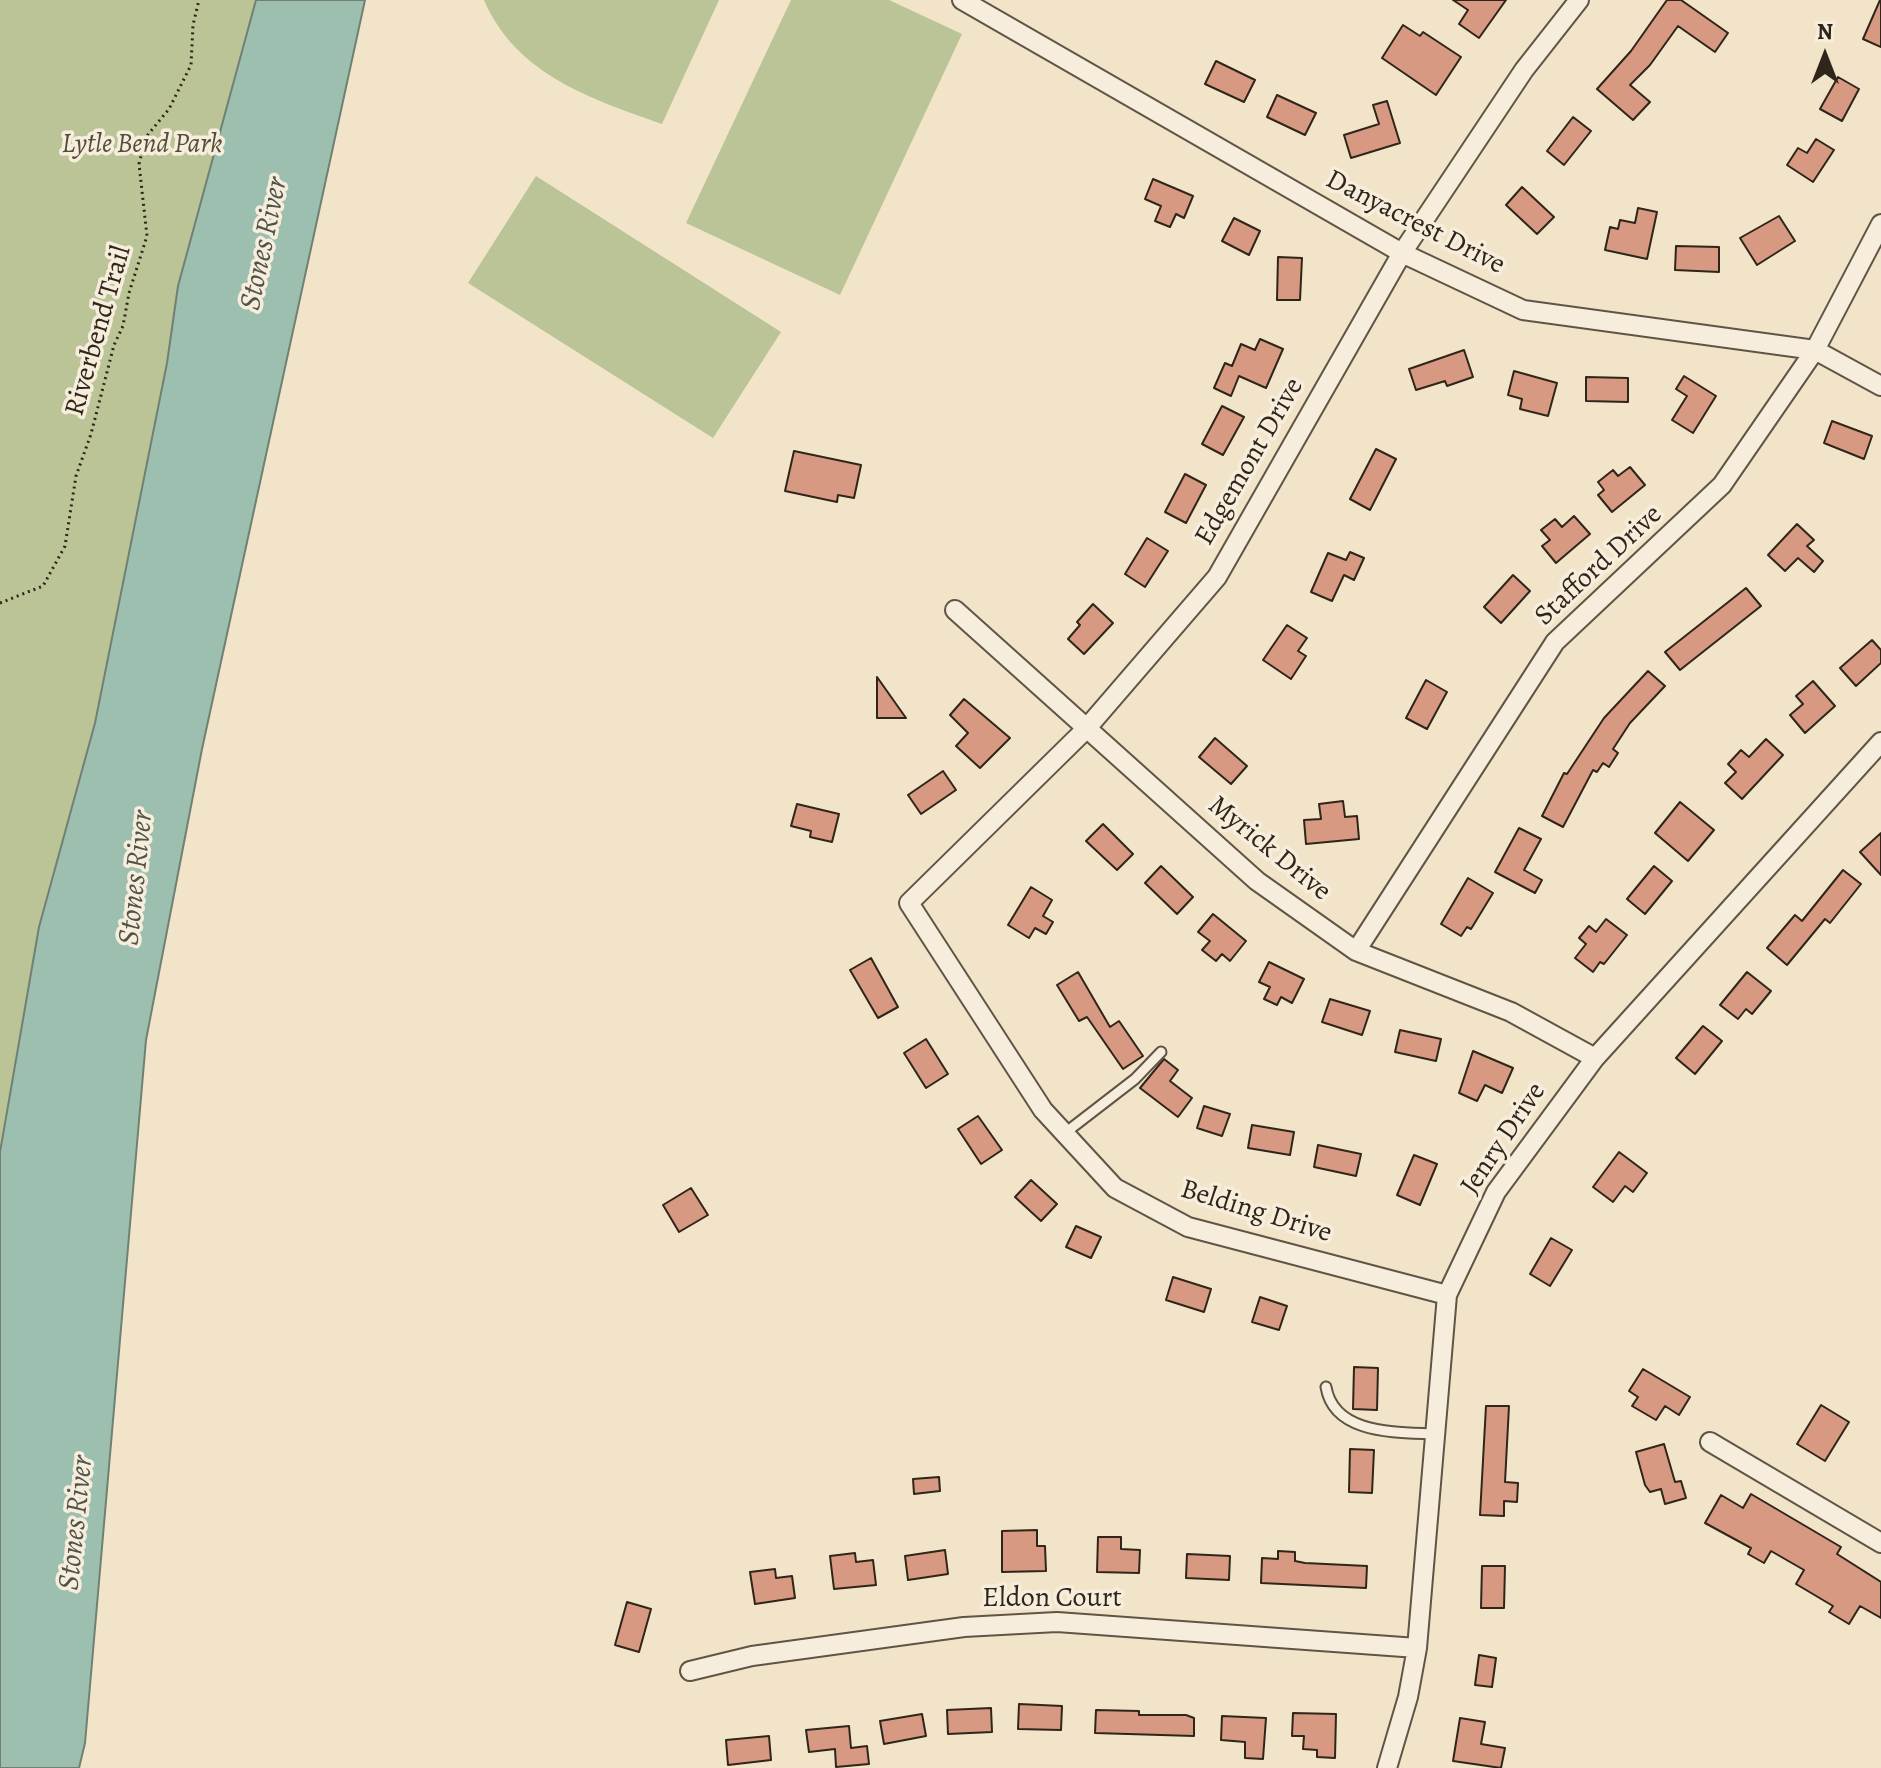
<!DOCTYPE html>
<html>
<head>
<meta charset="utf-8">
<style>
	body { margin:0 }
	#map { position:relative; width:1881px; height:1768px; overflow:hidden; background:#f1e4c9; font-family:Alegreya,serif }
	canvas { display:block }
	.north { position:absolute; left:1785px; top:16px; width:80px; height:80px; -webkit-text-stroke:6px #f6eddc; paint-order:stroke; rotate:0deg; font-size:22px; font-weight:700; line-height:32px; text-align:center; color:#2f2519 }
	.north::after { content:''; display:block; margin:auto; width:28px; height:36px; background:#2f2519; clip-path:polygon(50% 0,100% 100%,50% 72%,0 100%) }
</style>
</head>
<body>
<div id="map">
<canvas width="1881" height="1768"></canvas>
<div class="north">N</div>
</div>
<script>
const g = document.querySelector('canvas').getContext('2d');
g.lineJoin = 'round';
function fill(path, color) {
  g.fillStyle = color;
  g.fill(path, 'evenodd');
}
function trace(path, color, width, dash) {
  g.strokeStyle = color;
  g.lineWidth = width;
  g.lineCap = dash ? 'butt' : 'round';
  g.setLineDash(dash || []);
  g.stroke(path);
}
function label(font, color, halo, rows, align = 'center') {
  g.font = font + ' Alegreya,serif';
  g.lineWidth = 7;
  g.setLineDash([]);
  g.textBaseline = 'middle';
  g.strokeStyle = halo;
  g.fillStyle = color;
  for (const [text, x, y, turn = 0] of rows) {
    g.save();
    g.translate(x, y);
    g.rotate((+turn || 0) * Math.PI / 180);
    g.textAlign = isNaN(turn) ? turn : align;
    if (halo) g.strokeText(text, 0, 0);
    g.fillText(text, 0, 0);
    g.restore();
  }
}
const green = new Path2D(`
	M 0,0 L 326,0 L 295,107 L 23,1768 L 0,1768 Z
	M 484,0 L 719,0 L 662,124 C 592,99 516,75 484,0 Z
	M 791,0 L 889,0 L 962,34 L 840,295 L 686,223 Z
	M 536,176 L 781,332 L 713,438 L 468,283 Z`);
const water = new Path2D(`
	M 256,0 L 365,0 L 202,749 L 146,1040 L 85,1743 L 79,1768 L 0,1768 L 0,1152 L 39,927 L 95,723 L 167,363 L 178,286 Z`);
const building = new Path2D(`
	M 1453,0 L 1506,0 L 1479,38 L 1459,24 L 1468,10 Z
	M 1667,0 L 1681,0 L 1728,33 L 1715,52 L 1678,26 L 1650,65 L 1630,85 L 1650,102 L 1633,120 L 1597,89 L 1631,51 Z
	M 1880,0 L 1881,0 L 1881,47 L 1863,39 Z
	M 1403,25 L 1420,36 L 1423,32 L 1461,57 L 1436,95 L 1382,58 Z
	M 1216,61 L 1255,80 L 1244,102 L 1205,84 Z
	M 1838,77 L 1859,89 L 1842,121 L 1820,109 Z
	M 1277,95 L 1316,113 L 1305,135 L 1267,117 Z
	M 1387,101 L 1400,143 L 1351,158 L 1344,135 L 1379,124 L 1373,105 Z
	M 1573,117 L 1591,131 L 1564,165 L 1547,151 Z
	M 1816,139 L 1834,150 L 1813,182 L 1787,165 L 1798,148 L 1807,153 Z
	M 1153,179 L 1193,196 L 1184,218 L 1176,214 L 1170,227 L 1155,221 L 1161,206 L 1145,199 Z
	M 1522,187 L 1554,217 L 1537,234 L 1506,205 Z
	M 1638,208 L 1657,212 L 1647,259 L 1605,250 L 1610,227 L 1618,229 L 1620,220 L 1635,223 Z
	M 1779,216 L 1795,241 L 1757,265 L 1740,238 Z
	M 1234,218 L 1260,231 L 1249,255 L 1222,241 Z
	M 1676,246 L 1719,247 L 1719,272 L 1675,270 Z
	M 1278,257 L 1302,258 L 1300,300 L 1277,300 Z
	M 1260,339 L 1283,349 L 1266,388 L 1239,376 L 1231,396 L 1214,388 L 1225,363 L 1232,366 L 1241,344 L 1255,350 Z
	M 1464,350 L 1473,377 L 1447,386 L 1445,381 L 1416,390 L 1409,369 Z
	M 1514,371 L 1557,383 L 1548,416 L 1520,409 L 1522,399 L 1508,395 Z
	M 1684,376 L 1716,396 L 1693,433 L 1672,420 L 1687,396 L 1676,389 Z
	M 1586,377 L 1628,378 L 1628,402 L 1586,401 Z
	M 1222,406 L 1244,417 L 1223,455 L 1202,444 Z
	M 1832,421 L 1872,436 L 1864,459 L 1824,443 Z
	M 1376,449 L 1396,459 L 1370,510 L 1350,499 Z
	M 794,451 L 861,465 L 854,498 L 838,495 L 837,502 L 785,491 Z
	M 1630,467 L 1645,485 L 1612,512 L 1598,495 L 1604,490 L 1598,482 L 1613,470 L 1618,476 Z
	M 1185,474 L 1206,485 L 1186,523 L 1165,512 Z
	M 1574,516 L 1590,534 L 1556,563 L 1542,546 L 1550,540 L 1541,530 L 1555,519 L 1562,527 Z
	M 1797,524 L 1814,540 L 1807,546 L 1823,561 L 1814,572 L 1798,558 L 1785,571 L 1768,555 Z
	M 1147,538 L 1168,551 L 1145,587 L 1125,574 Z
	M 1350,552 L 1364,558 L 1354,580 L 1344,575 L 1332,601 L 1311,592 L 1328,553 L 1346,560 Z
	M 1513,575 L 1530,591 L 1501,623 L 1484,607 Z
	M 1746,588 L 1761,606 L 1680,670 L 1665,652 Z
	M 1093,604 L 1113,623 L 1084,654 L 1068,639 L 1080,625 L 1077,622 Z
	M 1287,625 L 1307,638 L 1298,651 L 1306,656 L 1291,679 L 1263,660 Z
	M 1872,640 L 1881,650 L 1881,663 L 1856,686 L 1840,668 Z
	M 1648,671 L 1665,686 L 1630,723 L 1613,749 L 1618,753 L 1609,767 L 1603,763 L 1597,772 L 1593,770 L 1563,827 L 1542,816 L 1564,773 L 1567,774 L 1604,718 Z
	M 877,677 L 906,718 L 877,718 Z
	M 1426,680 L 1447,692 L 1427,729 L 1406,718 Z
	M 1813,681 L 1835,706 L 1805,733 L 1790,715 L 1803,704 L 1796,696 Z
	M 964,699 L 1010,738 L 980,768 L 956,746 L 968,733 L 950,715 Z
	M 1215,738 L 1247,766 L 1231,784 L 1199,757 Z
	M 1766,739 L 1783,755 L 1742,799 L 1725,783 L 1736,772 L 1728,764 L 1741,750 L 1749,757 Z
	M 943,771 L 956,790 L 921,814 L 908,795 Z
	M 1343,801 L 1345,817 L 1357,816 L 1359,839 L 1306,844 L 1304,820 L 1321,819 L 1319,804 Z
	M 1680,802 L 1714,830 L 1688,861 L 1655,833 Z
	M 797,804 L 839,814 L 832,842 L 810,837 L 811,831 L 791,826 Z
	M 1103,824 L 1133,854 L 1117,870 L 1086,841 Z
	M 1519,828 L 1541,839 L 1524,870 L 1542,880 L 1535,893 L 1495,872 Z
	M 1881,833 L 1881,875 L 1860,852 Z
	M 1161,866 L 1193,897 L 1177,914 L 1145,883 Z
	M 1654,866 L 1672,881 L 1645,914 L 1627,899 Z
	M 1843,870 L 1861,884 L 1830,923 L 1825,919 L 1787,965 L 1767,948 L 1795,915 L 1802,921 Z
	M 1468,878 L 1493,893 L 1471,929 L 1467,927 L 1461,936 L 1441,924 Z
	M 1031,887 L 1052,900 L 1043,916 L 1053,922 L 1046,934 L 1035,928 L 1029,938 L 1008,925 Z
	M 1213,914 L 1246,941 L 1230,961 L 1222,954 L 1216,961 L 1202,950 L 1210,941 L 1198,932 Z
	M 1606,919 L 1627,935 L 1604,964 L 1600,962 L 1593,972 L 1575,958 L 1586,944 L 1579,938 L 1589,926 L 1596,932 Z
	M 871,958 L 898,1007 L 878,1018 L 850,970 Z
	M 1269,962 L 1304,979 L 1292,1003 L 1281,997 L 1277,1005 L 1264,999 L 1270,987 L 1259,982 Z
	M 1078,972 L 1110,1027 L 1119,1021 L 1143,1056 L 1123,1069 L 1087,1017 L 1079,1021 L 1057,985 Z
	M 1747,972 L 1771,991 L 1752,1014 L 1746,1009 L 1738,1019 L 1720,1005 Z
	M 1330,999 L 1370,1011 L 1362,1035 L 1322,1022 Z
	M 1703,1026 L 1722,1041 L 1695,1074 L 1676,1058 Z
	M 1400,1030 L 1441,1039 L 1436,1061 L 1395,1052 Z
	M 926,1039 L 948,1074 L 926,1088 L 904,1053 Z
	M 1473,1051 L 1513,1068 L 1502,1093 L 1485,1085 L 1477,1101 L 1459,1093 Z
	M 1164,1059 L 1178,1070 L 1170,1081 L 1192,1098 L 1178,1117 L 1140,1088 Z
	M 1204,1106 L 1230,1114 L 1222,1136 L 1197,1128 Z
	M 978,1116 L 1002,1150 L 981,1164 L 958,1129 Z
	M 1252,1125 L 1294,1132 L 1290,1155 L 1248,1148 Z
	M 1318,1145 L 1361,1154 L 1356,1176 L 1314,1167 Z
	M 1619,1152 L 1647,1173 L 1633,1192 L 1625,1186 L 1613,1202 L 1593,1187 Z
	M 1414,1155 L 1437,1164 L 1420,1205 L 1397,1195 Z
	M 1031,1180 L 1057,1204 L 1041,1221 L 1015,1197 Z
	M 691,1188 L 708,1215 L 679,1232 L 663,1205 Z
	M 1076,1226 L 1101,1237 L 1091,1258 L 1066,1247 Z
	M 1551,1238 L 1572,1250 L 1550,1286 L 1530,1274 Z
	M 1173,1277 L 1211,1289 L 1204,1312 L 1166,1300 Z
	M 1260,1297 L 1287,1306 L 1279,1330 L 1252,1322 Z
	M 1354,1367 L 1378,1368 L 1377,1410 L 1353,1409 Z
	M 1643,1369 L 1690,1397 L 1679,1415 L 1665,1406 L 1656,1420 L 1632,1406 L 1638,1397 L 1629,1391 Z
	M 1821,1405 L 1849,1422 L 1825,1461 L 1797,1444 Z
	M 1486,1406 L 1509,1406 L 1505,1482 L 1518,1483 L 1517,1502 L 1504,1501 L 1504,1516 L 1480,1515 Z
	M 1664,1444 L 1675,1482 L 1681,1481 L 1686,1498 L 1665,1504 L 1661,1489 L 1650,1492 L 1645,1485 L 1636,1452 Z
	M 1350,1449 L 1374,1450 L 1372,1493 L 1349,1492 Z
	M 939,1477 L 940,1491 L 914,1494 L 913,1479 Z
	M 1751,1494 L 1841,1547 L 1837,1554 L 1881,1582 L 1881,1618 L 1860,1606 L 1849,1624 L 1829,1612 L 1833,1606 L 1796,1584 L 1804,1570 L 1771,1551 L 1764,1563 L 1748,1554 L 1751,1548 L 1705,1523 L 1721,1495 L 1743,1508 Z
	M 1037,1530 L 1037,1546 L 1045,1546 L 1046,1571 L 1002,1572 L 1002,1531 Z
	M 1098,1537 L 1121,1537 L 1121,1549 L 1140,1550 L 1139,1573 L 1097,1572 Z
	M 945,1550 L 948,1574 L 908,1580 L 905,1556 Z
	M 1278,1551 L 1295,1552 L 1295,1561 L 1305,1563 L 1367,1566 L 1366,1588 L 1261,1583 L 1262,1558 L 1278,1559 Z
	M 855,1553 L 856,1562 L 873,1560 L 876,1585 L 834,1589 L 830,1556 Z
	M 1187,1554 L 1230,1556 L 1229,1580 L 1186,1578 Z
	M 1482,1566 L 1505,1566 L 1504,1608 L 1481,1608 Z
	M 775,1569 L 776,1578 L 792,1576 L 795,1598 L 755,1604 L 750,1572 Z
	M 627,1602 L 651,1609 L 639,1652 L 615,1645 Z
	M 1479,1655 L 1496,1658 L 1492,1687 L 1475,1685 Z
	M 1019,1704 L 1062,1706 L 1061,1730 L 1018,1729 Z
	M 991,1708 L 992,1732 L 948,1734 L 947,1710 Z
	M 1096,1710 L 1139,1711 L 1139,1715 L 1186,1715 L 1194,1718 L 1194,1736 L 1095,1733 Z
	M 1293,1713 L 1336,1714 L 1335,1758 L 1317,1757 L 1317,1750 L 1303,1749 L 1304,1736 L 1292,1736 Z
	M 922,1714 L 926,1736 L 884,1744 L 880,1721 Z
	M 1222,1716 L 1266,1718 L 1263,1759 L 1245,1758 L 1245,1742 L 1221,1740 Z
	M 1460,1718 L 1485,1722 L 1481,1744 L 1505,1748 L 1501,1768 L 1453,1761 Z
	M 849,1726 L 851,1748 L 867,1746 L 869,1764 L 836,1767 L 835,1749 L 809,1752 L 806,1730 Z
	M 769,1736 L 771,1760 L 728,1765 L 726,1740 Z`);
const path = new Path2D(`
	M 0,603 L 43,586 L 65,546 L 76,476 L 91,434 L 114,345 L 123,326 L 129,293 L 147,236 L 139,164 L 146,137 L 169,109 L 191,65 L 193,25 L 199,0`);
const service = new Path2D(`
	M 1065,1133 L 1135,1079 L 1161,1052
	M 1326,1387 C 1334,1435 1397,1432 1435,1434`);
const minor = new Path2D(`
	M 962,0 L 1402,253 L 1523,310 L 1815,350 L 1881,386
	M 955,610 L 1257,881 L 1356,951 L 1511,1012 L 1595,1058
	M 1356,951 L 1555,642 L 1722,485 L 1815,350 L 1881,224
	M 1447,1295 L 1188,1227 L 1115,1188 L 1043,1110 L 909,903 L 1086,729 L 1217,577 L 1402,253 L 1524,70 L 1579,0
	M 1710,1442 L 1881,1543
	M 690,1671 L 752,1656 L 964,1627 L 1057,1622 L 1417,1648
	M 1387,1768 L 1408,1697 L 1417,1648 L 1447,1295 L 1496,1192 L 1595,1058 L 1881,742`);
const parkNames = [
	["Lytle Bend Park",142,145]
];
const streetNames = [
	["Danyacrest Drive",1415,223,27],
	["Riverbend Trail",99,331,-74],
	["Edgemont Drive",1250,462,-60],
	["Stafford Drive",1599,566,-43],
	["Myrick Drive",1269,849,39],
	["Jenry Drive",1504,1139,-56],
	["Belding Drive",1256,1212,17],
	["Eldon Court",1052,1599]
];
const waterNames = [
	["Stones River",265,244,-78],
	["Stones River",137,878,-84],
	["Stones River",77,1523,-84]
];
fill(green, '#bbc496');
fill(water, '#9cbfb0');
trace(water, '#708174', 2);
fill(building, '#d89982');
trace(building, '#2f2519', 2);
trace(service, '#605545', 13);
trace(minor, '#605545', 22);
trace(path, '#2f2519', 3, [2, 4]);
trace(service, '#f6eddc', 9);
trace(minor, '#f6eddc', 18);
label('italic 28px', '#524d38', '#f6eddc', parkNames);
label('28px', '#2f2519', '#f6eddc', streetNames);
label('italic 30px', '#505346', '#f6eddc', waterNames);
</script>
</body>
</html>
